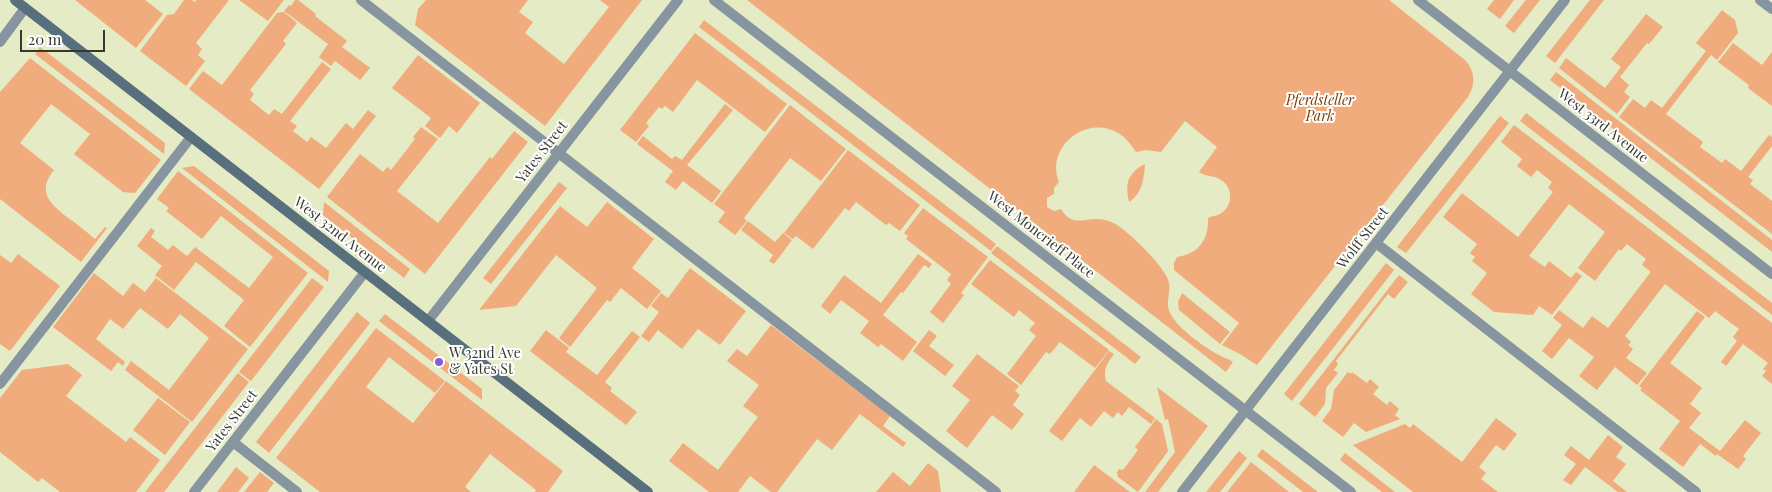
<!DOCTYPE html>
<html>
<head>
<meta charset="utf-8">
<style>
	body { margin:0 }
	#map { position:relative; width:1772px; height:492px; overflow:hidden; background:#e4ebc5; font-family:"Playfair Display",serif }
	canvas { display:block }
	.scale { position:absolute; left:20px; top:30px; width:85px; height:22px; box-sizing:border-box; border:2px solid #373a2b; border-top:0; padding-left:6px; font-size:15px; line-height:18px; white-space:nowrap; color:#373a2b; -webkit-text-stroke:4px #fff; paint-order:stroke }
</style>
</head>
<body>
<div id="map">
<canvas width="1772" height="492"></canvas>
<div class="scale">20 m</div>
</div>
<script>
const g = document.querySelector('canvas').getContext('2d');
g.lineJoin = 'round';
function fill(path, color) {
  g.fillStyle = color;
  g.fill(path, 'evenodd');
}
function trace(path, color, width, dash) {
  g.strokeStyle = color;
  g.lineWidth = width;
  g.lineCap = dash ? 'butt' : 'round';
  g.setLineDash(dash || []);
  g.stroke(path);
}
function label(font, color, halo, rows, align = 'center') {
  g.font = font + ' "Playfair Display",serif';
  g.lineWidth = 4;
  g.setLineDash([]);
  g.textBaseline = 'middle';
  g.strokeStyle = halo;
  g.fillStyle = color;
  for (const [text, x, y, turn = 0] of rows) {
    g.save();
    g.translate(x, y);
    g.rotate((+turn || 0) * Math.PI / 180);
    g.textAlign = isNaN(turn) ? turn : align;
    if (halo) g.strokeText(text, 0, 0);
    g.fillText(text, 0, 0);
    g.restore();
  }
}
const green = new Path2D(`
	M 75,0 L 145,0 L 163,14 L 136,48 Z
	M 184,0 L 192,0 L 195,2 L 196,0 L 231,0 L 229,0 L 196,43 L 202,49 L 198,55 L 205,61 L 186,86 L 140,51 L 167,15 L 174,14 Z
	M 239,0 L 284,0 L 268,21 Z
	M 295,0 L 298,0 L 316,14 L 315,16 L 347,41 L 342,47 L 370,68 L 360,80 L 335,61 L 331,66 L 319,57 L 328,44 L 284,11 L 289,5 L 291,6 Z
	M 426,0 L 528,0 L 519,12 L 533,22 L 525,33 L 564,64 L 609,7 L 600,0 L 642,0 L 545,126 L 415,25 L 418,9 Z
	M 747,0 L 1389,0 L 1465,60 C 1475,71 1476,84 1468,97 L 1257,365 L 1240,354 L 1222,345 L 1239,323 L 1174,270 L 1174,263 L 1177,257 C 1199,254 1209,239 1208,218 C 1212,216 1216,216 1220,214 C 1233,207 1234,188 1221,180 C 1214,175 1206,177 1199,172 L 1217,147 L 1185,121 L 1161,152 L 1146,150 L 1136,152 C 1131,145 1126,137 1118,133 C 1086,114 1045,147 1059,182 L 1054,188 L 1054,194 L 1047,198 L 1047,207 L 1054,211 L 1061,209 C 1074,230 1087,215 1105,220 C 1115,222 1124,230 1131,236 C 1141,245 1167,270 1169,283 C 1171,294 1165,302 1170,313 C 1177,328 1205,348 1219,355 C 1224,358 1229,359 1233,362 L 1226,372 Z
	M 1494,0 L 1514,0 L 1500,19 L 1487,9 Z
	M 1526,0 L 1540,0 L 1514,33 L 1505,26 Z
	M 1590,0 L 1604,0 L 1555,63 L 1546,56 Z
	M 1722,10 L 1735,20 L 1738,33 L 1717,60 L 1711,55 L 1666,114 L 1703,142 L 1700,147 L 1722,163 L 1725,159 L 1741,171 L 1769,135 L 1772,137 L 1772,146 L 1748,177 L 1753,180 L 1750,184 L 1772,201 L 1772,234 L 1619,117 L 1633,99 L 1645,108 L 1651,100 L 1662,108 L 1706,51 L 1696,43 Z
	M 284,12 L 297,23 L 283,41 L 286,44 L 250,90 L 254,94 L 250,100 L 269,115 L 274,109 L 282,114 L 322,62 L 331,69 L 290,121 L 297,126 L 293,131 L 307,142 L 311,137 L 326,148 L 346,123 L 353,129 L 368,110 L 376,116 L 319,189 L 189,89 L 203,71 L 222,85 L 277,13 Z
	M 1646,14 L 1663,27 L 1649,44 L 1647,43 L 1620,77 L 1629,85 L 1624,92 L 1630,97 L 1617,114 L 1559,68 L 1566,58 L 1605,88 L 1621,67 L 1611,59 Z
	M 704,20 L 996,244 L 991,251 L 699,27 Z
	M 695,33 L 787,104 L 765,132 L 697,80 L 673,112 L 665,106 L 662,109 L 659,107 L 646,123 L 649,126 L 636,142 L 620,130 Z
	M 1733,43 L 1762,65 L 1772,52 L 1772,106 L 1748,88 L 1749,85 L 1718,62 Z
	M 40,47 L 165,143 L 164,154 L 35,54 Z
	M 418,55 L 480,103 L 457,133 L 449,126 L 440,138 L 425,126 L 431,118 L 392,88 Z
	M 30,58 L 161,160 L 135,193 L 123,192 L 74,154 L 90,134 L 51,104 L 20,143 L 54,170 C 37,191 49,203 67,217 C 77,224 86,231 95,239 L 105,227 L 107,228 L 81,262 L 0,199 L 0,92 Z
	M 1556,72 L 1772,240 L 1772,252 L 1550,80 Z
	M 725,104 L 733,110 L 687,165 L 721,191 L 712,203 L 683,181 L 676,190 L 665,182 L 673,171 L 637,144 L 643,136 L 672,159 L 675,156 L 682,160 Z
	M 790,105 L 846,149 L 821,181 L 790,158 L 744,218 L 747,221 L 735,235 L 718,222 L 725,212 L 714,204 Z
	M 1526,113 L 1772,303 L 1772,315 L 1520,121 Z
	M 1500,116 L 1509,123 L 1406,253 L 1397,247 Z
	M 1514,125 L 1772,323 L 1772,384 L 1762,376 L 1766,371 L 1763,369 L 1768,363 L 1743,344 L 1726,366 L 1721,362 L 1737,341 L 1733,337 L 1739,329 L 1715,311 L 1709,318 L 1665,284 L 1625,336 L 1631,342 L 1628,345 L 1633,349 L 1626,358 L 1647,373 L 1637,385 L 1615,367 L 1597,390 L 1579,376 L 1594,357 L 1569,338 L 1552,359 L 1542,351 L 1562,325 L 1553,318 L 1559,310 L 1583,328 L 1592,316 L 1608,328 L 1650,273 L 1650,271 L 1642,265 L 1646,259 L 1627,244 L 1621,251 L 1619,249 L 1595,281 L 1578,268 L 1605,232 L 1569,204 L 1529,256 L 1545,267 L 1549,261 L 1571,278 L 1576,272 L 1582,276 L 1552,315 L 1539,306 L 1533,315 L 1494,312 L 1471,294 L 1487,273 L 1472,261 L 1475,257 L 1470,253 L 1477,244 L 1443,217 L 1462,193 L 1518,237 L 1553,192 L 1548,188 L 1552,182 L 1537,170 L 1531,177 L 1517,166 L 1522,159 L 1501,142 Z
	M 421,127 L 438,139 L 397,191 L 438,223 L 490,157 L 492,159 L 514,131 L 528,142 L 425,274 L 327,197 L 360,154 L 383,172 L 387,167 L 391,170 L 415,139 L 413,137 Z
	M 848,150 L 920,205 L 900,231 L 889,223 L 886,225 L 856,202 L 849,211 L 845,208 L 813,249 L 796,236 L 793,239 L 784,233 Z
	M 1145,164 C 1144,179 1142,194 1129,202 C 1125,183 1127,174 1145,164 Z
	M 194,166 L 329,271 L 328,282 L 182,168 Z
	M 178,171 L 308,273 L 250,347 L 224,326 L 244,300 L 196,262 L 174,290 L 155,275 L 162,266 L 137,246 L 151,228 L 155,231 L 151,237 L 168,250 L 173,245 L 187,256 L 195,247 L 249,288 L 273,257 L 221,216 L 202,239 L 166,211 L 169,208 L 157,199 Z
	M 559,182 L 567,188 L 491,284 L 483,278 Z
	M 324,202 L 410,269 L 404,278 L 323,215 Z
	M 607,202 L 654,239 L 632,268 L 661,291 L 647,309 L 621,288 L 610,302 L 607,300 L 570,347 L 559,338 L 597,288 L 556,255 L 516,306 L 479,310 L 560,206 L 587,227 Z
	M 923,208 L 988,257 L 961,293 L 964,295 L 943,323 L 930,312 L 951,284 L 947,280 L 951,274 L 906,239 L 908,236 L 904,233 Z
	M 748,221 L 775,242 L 783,233 L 792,240 L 774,264 L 769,261 L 773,255 L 741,230 Z
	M 997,246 L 1141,357 L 1135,364 L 991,253 Z
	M 18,254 L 60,286 L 10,351 L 0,344 L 0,255 L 11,263 Z
	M 918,254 L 932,264 L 929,268 L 924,265 L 903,293 L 901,292 L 883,315 L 917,342 L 903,361 L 881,344 L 878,347 L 860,333 L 869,321 L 841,300 L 830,314 L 821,306 L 844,275 L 881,303 Z
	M 990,260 L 1109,350 L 1095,368 L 1060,342 L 1050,354 L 1046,352 L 1021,385 L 1007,374 L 1036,336 L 1029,330 L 1035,323 L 1019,310 L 1014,317 L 971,284 Z
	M 1386,263 L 1394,270 L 1292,401 L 1284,394 Z
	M 690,268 L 746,311 L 720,345 L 698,329 L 682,349 L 658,330 L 649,342 L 641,336 L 659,312 L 651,306 L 661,293 L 668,298 Z
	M 94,273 L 123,296 L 133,283 L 145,292 L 156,278 L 248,349 L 192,422 L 125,370 L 131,361 L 169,390 L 209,338 L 180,314 L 168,329 L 140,308 L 123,329 L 110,319 L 96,339 L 125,362 L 123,366 L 118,362 L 111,371 L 53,327 Z
	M 1399,275 L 1408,282 L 1394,299 L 1388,294 L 1336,361 L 1338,364 L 1334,370 L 1338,373 L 1326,388 L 1325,404 L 1315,417 L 1299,404 Z
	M 312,278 L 324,287 L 251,381 L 239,372 Z
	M 1182,293 L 1230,332 L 1220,344 L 1179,310 L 1178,302 Z
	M 1697,311 L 1705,317 L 1670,363 L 1702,388 L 1690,404 L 1701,413 L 1689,428 L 1720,451 L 1745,420 L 1761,433 L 1743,456 L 1746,459 L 1738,469 L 1717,454 L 1716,456 L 1700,444 L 1683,467 L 1659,449 L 1680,421 L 1640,390 L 1642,388 L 1639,386 Z
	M 357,312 L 370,323 L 269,453 L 256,442 Z
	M 385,314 L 482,389 L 482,400 L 379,321 Z
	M 771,325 L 890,416 L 883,426 L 906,443 L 903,447 L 860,414 L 832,450 L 817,439 L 777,492 L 771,492 L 750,476 L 738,492 L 709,492 L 669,461 L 683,443 L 718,470 L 758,417 L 743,406 L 759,385 L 727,361 L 737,349 L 747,356 Z
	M 376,328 L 445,381 L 435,393 L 389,357 L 366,387 L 413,423 L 446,381 L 563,471 L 548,492 L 535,492 L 536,490 L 490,454 L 465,487 L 471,492 L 320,492 L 276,458 Z
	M 546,330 L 569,348 L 566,352 L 597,375 L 632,331 L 640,337 L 605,382 L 612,388 L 610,391 L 637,412 L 626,425 L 530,351 Z
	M 929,330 L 937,336 L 929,346 L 954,365 L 945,376 L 913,351 Z
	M 1109,351 L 1114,354 C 1107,364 1103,368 1106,381 L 1155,418 L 1151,424 L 1129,407 L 1122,416 L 1118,412 L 1113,418 L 1104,411 L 1091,427 L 1080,418 L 1062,441 L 1049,431 Z
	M 977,354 L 1019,386 L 1015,391 L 1020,395 L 1013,405 L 1024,414 L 1012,430 L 992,415 L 967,448 L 946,431 L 970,400 L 952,386 Z
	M 68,364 L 82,375 L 66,396 L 126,442 L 130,437 L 160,460 L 136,492 L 60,492 L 42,478 L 38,482 L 0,452 L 0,398 L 22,370 Z
	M 1348,372 L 1351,374 L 1352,372 L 1367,383 L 1370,379 L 1379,387 L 1373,394 L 1387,405 L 1390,401 L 1399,409 L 1395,415 L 1400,419 L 1366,432 L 1354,423 L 1343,437 L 1322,421 L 1331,409 L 1334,390 Z
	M 238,373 L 249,382 L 164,492 L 145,492 Z
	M 1157,387 L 1208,426 L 1158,492 L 1145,492 L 1175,452 L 1168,419 L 1165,420 Z
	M 158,398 L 190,422 L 165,455 L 133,430 Z
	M 1496,418 L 1517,434 L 1504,451 L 1496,445 L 1479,467 L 1486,473 L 1481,479 L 1498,492 L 1413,492 L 1353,445 L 1405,424 L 1410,428 L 1413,424 L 1462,462 Z
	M 1156,419 L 1162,424 L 1168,451 L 1138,492 L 1118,477 L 1117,472 L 1119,469 L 1123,470 L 1138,450 L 1135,447 Z
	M 1608,435 L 1623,447 L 1616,457 L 1626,464 L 1613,481 L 1627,492 L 1618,492 L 1585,467 L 1571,485 L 1563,480 L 1576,464 L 1564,455 L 1571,446 L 1589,460 Z
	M 1262,449 L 1318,492 L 1303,492 L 1257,456 Z
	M 1239,451 L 1247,458 L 1220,492 L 1206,492 Z
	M 1345,453 L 1395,492 L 1382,492 L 1340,460 Z
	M 1251,462 L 1289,492 L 1227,492 Z
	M 928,463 L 938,471 L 941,492 L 876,492 L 893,472 L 910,486 Z
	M 1094,465 L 1130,492 L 1074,492 Z
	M 236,467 L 249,478 L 238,492 L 217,492 Z
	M 260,472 L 274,483 L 267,492 L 244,492 Z`);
const lane = new Path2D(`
	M 361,0 L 996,492
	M 1760,0 L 1772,9
	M 1376,243 L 1696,492
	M 0,384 L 191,137
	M 233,442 L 297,492`);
const street = new Path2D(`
	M 714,0 L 1351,492
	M 1418,0 L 1772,274
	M 0,42 L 25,8
	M 428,321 L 678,0
	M 194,492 L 365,272
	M 1182,492 L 1565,0`);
const secondary = new Path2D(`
	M 15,0 L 648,492`);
const markers = [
	[439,362,5,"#865dd7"]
];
const parkNames = [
	["Pferdsteller",1320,101],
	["Park",1320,117]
];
const streetNames = [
	["West 33rd Avenue",1603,126,38],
	["Yates Street",542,152,-52],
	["West 32nd Avenue",340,235,38],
	["West Moncrieff Place",1041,235,38],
	["Wolff Street",1363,238,-52],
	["Yates Street",232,421,-52]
];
const poiNames = [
	["W 32nd Ave",449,354],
	["& Yates St",449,370]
];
fill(green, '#f0ac7c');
trace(lane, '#86959f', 10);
trace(street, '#86959f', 10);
trace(secondary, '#586f7d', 10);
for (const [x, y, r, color] of markers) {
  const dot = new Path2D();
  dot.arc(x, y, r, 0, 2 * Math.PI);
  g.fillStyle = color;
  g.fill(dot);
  trace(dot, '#fff', 2);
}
label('italic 14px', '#7a3c00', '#fff', parkNames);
label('14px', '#373a2b', '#fff', streetNames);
label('14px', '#373a2b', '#fff', poiNames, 'left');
</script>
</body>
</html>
